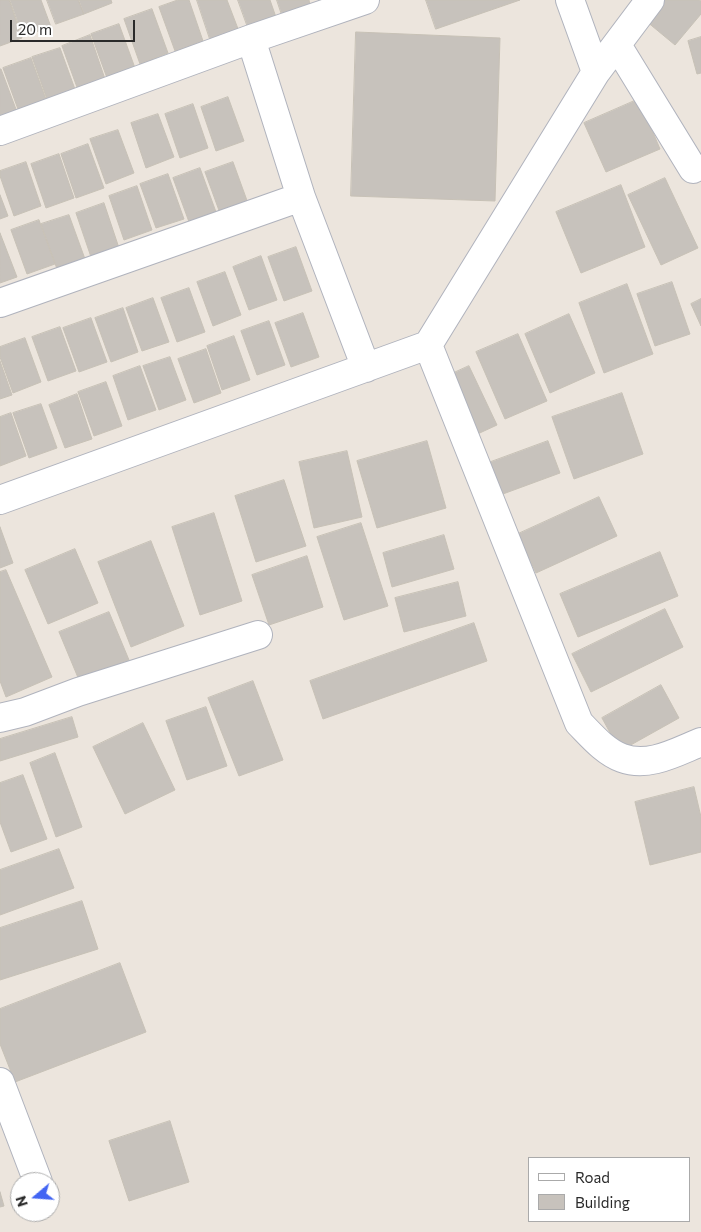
<!DOCTYPE html>
<html>
<head>
<meta charset="utf-8">
<style>
	body { margin:0 }
	#map { position:relative; width:701px; height:1232px; overflow:hidden; background:#ece5dd; font-family:Commissioner,sans-serif }
	canvas { display:block }
	.legend { position:absolute; left:528px; top:1157px; width:162px; height:65px; box-sizing:border-box; background:#fff; border:1px solid #aaa; margin:0; padding:6px 9px; list-style:none; font-size:15px; color:#2a2a2a }
	.legend li { display:flex; align-items:center; gap:10px; height:25px }
	.legend b { width:25px; border:1px solid #aaa }
	.north { position:absolute; left:10px; top:1172px; width:50px; height:50px; box-sizing:border-box; background:#fff; border:1px solid #aaa; border-radius:50%; rotate:252deg; font-size:14px; font-weight:700; line-height:20px; text-align:center; color:#2a2a2a }
	.north::after { content:''; display:block; margin:auto; width:18px; height:22px; background:#4265f3; clip-path:polygon(50% 0,100% 100%,50% 72%,0 100%) }
	.scale { position:absolute; left:10px; top:20px; width:125px; height:22px; box-sizing:border-box; border:2px solid #2a2a2a; border-top:0; padding-left:6px; font-size:15px; line-height:18px; white-space:nowrap; color:#2a2a2a; -webkit-text-stroke:4px #fff; paint-order:stroke }
</style>
</head>
<body>
<div id="map">
<canvas width="701" height="1232"></canvas>
<ul class="legend">
<li><b style="height:6px;background:#fff"></b>Road</li>
<li><b style="height:14px;background:#c7c2bc"></b>Building</li>
</ul>
<div class="north">N</div>
<div class="scale">20 m</div>
</div>
<script>
const g = document.querySelector('canvas').getContext('2d');
g.lineJoin = 'round';
function fill(path, color) {
  g.fillStyle = color;
  g.fill(path, 'evenodd');
}
function trace(path, color, width, dash) {
  g.strokeStyle = color;
  g.lineWidth = width;
  g.lineCap = dash ? 'butt' : 'round';
  g.setLineDash(dash || []);
  g.stroke(path);
}
const building = new Path2D(`
	M 0,0 L 9,0 L 22,38 L 0,46 Z
	M 10,0 L 41,0 L 51,27 L 23,36 Z
	M 47,0 L 78,0 L 84,14 L 56,24 Z
	M 79,0 L 111,0 L 112,3 L 84,14 Z
	M 178,0 L 189,0 L 203,41 L 175,51 L 159,7 Z
	M 197,0 L 227,0 L 240,34 L 212,45 Z
	M 238,0 L 270,0 L 278,23 L 250,33 Z
	M 277,0 L 309,0 L 310,5 L 282,15 Z
	M 426,0 L 520,0 L 436,29 Z
	M 664,0 L 699,0 L 701,1 L 701,14 L 675,45 L 646,21 Z
	M 152,9 L 168,53 L 140,64 L 124,19 Z
	M 119,24 L 135,68 L 107,78 L 91,34 Z
	M 356,32 L 500,38 L 495,201 L 351,196 Z
	M 90,35 L 105,79 L 78,90 L 62,46 Z
	M 701,37 L 701,73 L 697,74 L 688,41 Z
	M 60,48 L 76,92 L 48,102 L 32,57 Z
	M 31,58 L 47,102 L 19,112 L 3,68 Z
	M 0,69 L 1,69 L 17,112 L 0,119 Z
	M 228,97 L 244,141 L 216,151 L 201,107 Z
	M 639,99 L 660,149 L 606,172 L 584,123 Z
	M 193,104 L 208,148 L 180,158 L 165,114 Z
	M 158,114 L 174,157 L 146,168 L 131,123 Z
	M 118,130 L 134,173 L 106,184 L 90,139 Z
	M 88,144 L 104,188 L 76,198 L 61,154 Z
	M 59,154 L 74,198 L 46,208 L 31,164 Z
	M 26,162 L 41,206 L 14,216 L 0,176 L 0,171 Z
	M 233,162 L 249,206 L 221,216 L 205,172 Z
	M 200,168 L 216,212 L 189,222 L 173,178 Z
	M 168,174 L 184,219 L 156,228 L 140,184 Z
	M 665,178 L 698,248 L 661,265 L 628,195 Z
	M 621,185 L 645,247 L 581,273 L 556,212 Z
	M 137,186 L 152,230 L 124,240 L 109,196 Z
	M 0,195 L 8,216 L 0,219 Z
	M 104,203 L 119,248 L 91,257 L 76,213 Z
	M 69,215 L 85,259 L 57,269 L 41,224 Z
	M 39,220 L 55,264 L 27,274 L 11,230 Z
	M 0,233 L 17,277 L 0,283 Z
	M 296,247 L 312,291 L 284,301 L 268,257 Z
	M 261,256 L 277,300 L 249,310 L 233,267 Z
	M 225,272 L 241,315 L 213,326 L 197,282 Z
	M 672,282 L 690,334 L 655,346 L 637,294 Z
	M 627,284 L 653,354 L 604,373 L 579,303 Z
	M 189,288 L 205,332 L 177,342 L 161,298 Z
	M 153,298 L 169,342 L 142,351 L 126,308 Z
	M 701,299 L 701,326 L 691,304 Z
	M 123,308 L 138,352 L 111,362 L 95,318 Z
	M 303,313 L 319,357 L 291,367 L 275,323 Z
	M 569,314 L 595,373 L 550,393 L 525,334 Z
	M 91,318 L 107,362 L 79,372 L 63,328 Z
	M 269,321 L 285,365 L 257,375 L 241,331 Z
	M 60,327 L 76,371 L 48,381 L 32,337 Z
	M 518,334 L 547,401 L 505,419 L 476,352 Z
	M 234,336 L 250,380 L 222,390 L 207,346 Z
	M 25,338 L 41,382 L 13,393 L 0,357 L 0,347 Z
	M 206,349 L 221,393 L 194,403 L 178,359 Z
	M 170,357 L 186,400 L 159,410 L 143,366 Z
	M 0,361 L 12,395 L 0,399 Z
	M 140,366 L 156,410 L 128,420 L 113,376 Z
	M 469,366 L 497,425 L 471,437 L 443,378 Z
	M 106,382 L 122,426 L 94,436 L 78,392 Z
	M 622,393 L 643,454 L 574,479 L 552,417 Z
	M 77,394 L 92,439 L 65,448 L 49,405 Z
	M 41,404 L 57,448 L 29,458 L 13,413 Z
	M 11,413 L 26,456 L 0,466 L 0,417 Z
	M 427,441 L 446,508 L 377,528 L 357,461 Z
	M 548,441 L 560,473 L 492,498 L 480,466 Z
	M 347,451 L 362,517 L 314,528 L 299,462 Z
	M 284,480 L 306,546 L 256,562 L 235,496 Z
	M 599,497 L 617,536 L 536,573 L 518,534 Z
	M 214,513 L 242,601 L 200,615 L 172,527 Z
	M 361,523 L 388,606 L 344,620 L 317,537 Z
	M 0,527 L 13,563 L 0,568 Z
	M 444,535 L 454,569 L 392,587 L 383,553 Z
	M 151,541 L 184,626 L 131,647 L 98,562 Z
	M 75,549 L 98,603 L 48,624 L 25,570 Z
	M 660,552 L 678,596 L 578,637 L 560,594 Z
	M 307,556 L 323,607 L 269,625 L 252,575 Z
	M 6,570 L 52,677 L 6,697 L 0,681 L 0,572 Z
	M 458,582 L 466,616 L 404,632 L 395,598 Z
	M 665,609 L 683,647 L 591,692 L 572,654 Z
	M 109,612 L 129,660 L 79,680 L 59,632 Z
	M 474,623 L 487,661 L 323,719 L 310,681 Z
	M 253,681 L 283,760 L 239,776 L 208,698 Z
	M 661,685 L 679,718 L 620,751 L 602,718 Z
	M 206,707 L 227,766 L 187,780 L 166,721 Z
	M 72,717 L 78,737 L 0,761 L 0,739 Z
	M 143,723 L 175,790 L 125,814 L 93,747 Z
	M 55,753 L 82,827 L 56,837 L 30,763 Z
	M 23,775 L 47,839 L 11,852 L 0,822 L 0,783 Z
	M 694,787 L 701,817 L 701,852 L 650,865 L 635,802 Z
	M 59,849 L 74,888 L 0,915 L 0,870 Z
	M 82,901 L 98,949 L 0,980 L 0,928 Z
	M 120,963 L 146,1032 L 15,1082 L 0,1044 L 0,1009 Z
	M 170,1121 L 189,1182 L 129,1201 L 109,1141 Z
	M 0,1192 L 4,1206 L 0,1207 Z`);
const street = new Path2D(`
	M 570,0 L 596,72
	M 251,39 L 301,197 L 366,368
	M 617,45 L 693,169
	M 0,131 L 251,39 L 365,0
	M 0,303 L 301,197
	M 428,345 L 579,723 C 591,735 605,752 622,758 C 649,768 676,752 701,742
	M 0,500 L 428,345 L 596,72 L 650,0
	M 0,718 L 25,712 L 78,692 L 258,635
	M 0,1082 L 38,1182`);
fill(building, '#c7c2bc');
trace(building, '#c7c1b6', 1);
trace(street, '#b0b3bd', 30);
trace(street, '#fff', 28);
</script>
</body>
</html>
